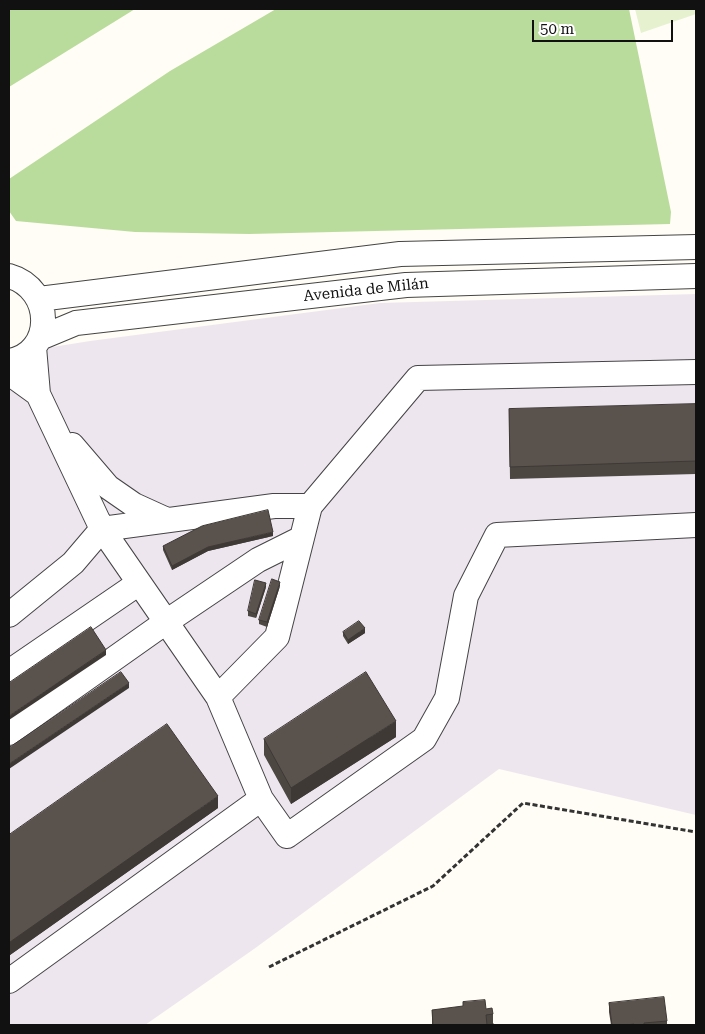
<!DOCTYPE html>
<html>
<head>
<meta charset="utf-8">
<style>
	body { margin:0 }
	#map { position:relative; width:705px; height:1034px; overflow:hidden; background:#fffdf5; font-family:"Roboto Serif",serif }
	canvas { display:block }
	.frame { position:absolute; inset:0; border:10px solid #111; pointer-events:none }
	.scale { position:absolute; left:532px; top:20px; width:141px; height:22px; box-sizing:border-box; border:2px solid #111; border-top:0; padding-left:6px; font-size:15px; line-height:18px; white-space:nowrap; color:#111; -webkit-text-stroke:4px #fff; paint-order:stroke }
</style>
</head>
<body>
<div id="map">
<canvas width="705" height="1034"></canvas>
<div class="frame"></div>
<div class="scale">50 m</div>
</div>
<script>
const g = document.querySelector('canvas').getContext('2d');
g.lineJoin = 'round';
function fill(path, color) {
  g.fillStyle = color;
  g.fill(path, 'evenodd');
}
function trace(path, color, width, dash) {
  g.strokeStyle = color;
  g.lineWidth = width;
  g.lineCap = dash ? 'butt' : 'round';
  g.setLineDash(dash || []);
  g.stroke(path);
}
function label(font, color, halo, rows, align = 'center') {
  g.font = font + ' "Roboto Serif",serif';
  g.lineWidth = 5;
  g.setLineDash([]);
  g.textBaseline = 'middle';
  g.strokeStyle = halo;
  g.fillStyle = color;
  for (const [text, x, y, turn = 0] of rows) {
    g.save();
    g.translate(x, y);
    g.rotate((+turn || 0) * Math.PI / 180);
    g.textAlign = isNaN(turn) ? turn : align;
    if (halo) g.strokeText(text, 0, 0);
    g.fillText(text, 0, 0);
    g.restore();
  }
}
const industrial = new Path2D(`
	M 696,294 L 696,815 L 499,769 L 254,949 L 145,1025 L 9,1025 L 9,354 L 90,341 L 380,303 Z`);
const forest = new Path2D(`
	M 9,9 L 135,9 L 9,87 Z
	M 276,9 L 629,9 L 671,212 L 670,224 L 249,234 L 135,232 L 16,221 L 9,211 L 9,179 L 170,71 Z`);
const pitch = new Path2D(`
	M 635,9 L 696,9 L 696,14 L 641,33 Z`);
const path = new Path2D(`
	M 269,967 L 433,886 L 523,803 L 696,832`);
const minor = new Path2D(`
	M 9,276 C 55,289 54,354 9,361
	M 39,299 L 400,254 L 696,247
	M 40,338 L 76,323 L 406,285 L 696,276
	M 9,373 L 38,394
	M 72,445 L 108,487 L 134,505 L 167,520
	M 9,615 L 73,563 L 102,529 L 38,394 L 34,347
	M 9,672 L 139,583
	M 218,697 L 277,637 L 310,506 L 418,378 L 696,372
	M 9,733 L 166,622 L 258,560 L 302,538
	M 261,799 L 287,836 L 424,739 L 447,698 L 466,596 L 497,535 L 696,525
	M 9,981 L 261,799 L 218,697 L 102,529 L 274,506 L 310,506`);
const wall = new Path2D(`
	M 696,404 L 696,474 L 510,479 L 509,409 Z
	M 273,536 L 208,551 L 172,570 L 163,550 L 163,546 Z
	M 280,586 L 267,627 L 259,624 L 259,620 Z
	M 266,587 L 256,618 L 248,616 L 248,611 Z
	M 343,632 L 365,633 L 348,644 L 343,636 Z
	M 396,737 L 291,804 L 264,755 L 264,739 Z
	M 218,808 L 10,955 L 9,953 L 9,835 Z
	M 609,1003 L 667,1021 L 667,1025 L 611,1025 L 609,1012 Z
	M 486,1009 L 493,1014 L 493,1025 L 494,1025 L 432,1025 L 432,1010 Z`);
const shadedWall = new Path2D(`
	M 273,532 L 273,536 L 208,551 L 172,570 L 172,566 L 208,547 Z
	M 280,582 L 280,586 L 267,627 L 267,622 Z
	M 266,583 L 266,587 L 256,618 L 256,614 Z
	M 365,628 L 365,633 L 348,644 L 348,640 Z
	M 106,650 L 106,655 L 9,720 L 9,716 Z
	M 129,683 L 129,688 L 9,769 L 9,764 Z
	M 396,721 L 396,737 L 291,804 L 291,788 Z
	M 218,796 L 218,808 L 10,955 L 10,942 Z`);
const building = new Path2D(`
	M 696,404 L 696,461 L 510,467 L 509,409 Z
	M 268,510 L 273,532 L 208,547 L 172,566 L 163,546 L 202,526 Z
	M 272,579 L 280,582 L 267,622 L 259,620 Z
	M 255,580 L 266,583 L 256,614 L 248,611 Z
	M 359,621 L 365,628 L 348,640 L 343,632 Z
	M 91,627 L 106,650 L 9,716 L 9,683 Z
	M 121,672 L 129,683 L 9,764 L 9,748 Z
	M 366,672 L 396,721 L 291,788 L 264,739 Z
	M 167,724 L 218,796 L 10,942 L 9,941 L 9,835 Z
	M 664,997 L 667,1021 L 644,1023 L 644,1025 L 634,1025 L 634,1024 L 626,1025 L 612,1025 L 609,1003 Z
	M 485,1000 L 486,1009 L 492,1008 L 493,1014 L 486,1015 L 487,1025 L 494,1024 L 494,1025 L 433,1025 L 432,1010 L 463,1006 L 463,1002 Z`);
const streetNames = [
	["Avenida de Milán",366,290,-6]
];
fill(industrial, '#eee6ef');
fill(forest, '#b9dc9c');
fill(pitch, '#e6f2cf');
trace(minor, '#444', 26);
trace(path, '#333', 3, [5, 2.5]);
trace(minor, '#fff', 24);
fill(wall, '#4d4742');
fill(shadedWall, '#3f3936');
fill(building, '#5a524d');
trace(building, '#3f3936', 1);
label('15px', '#111', '#fff', streetNames);
</script>
</body>
</html>
